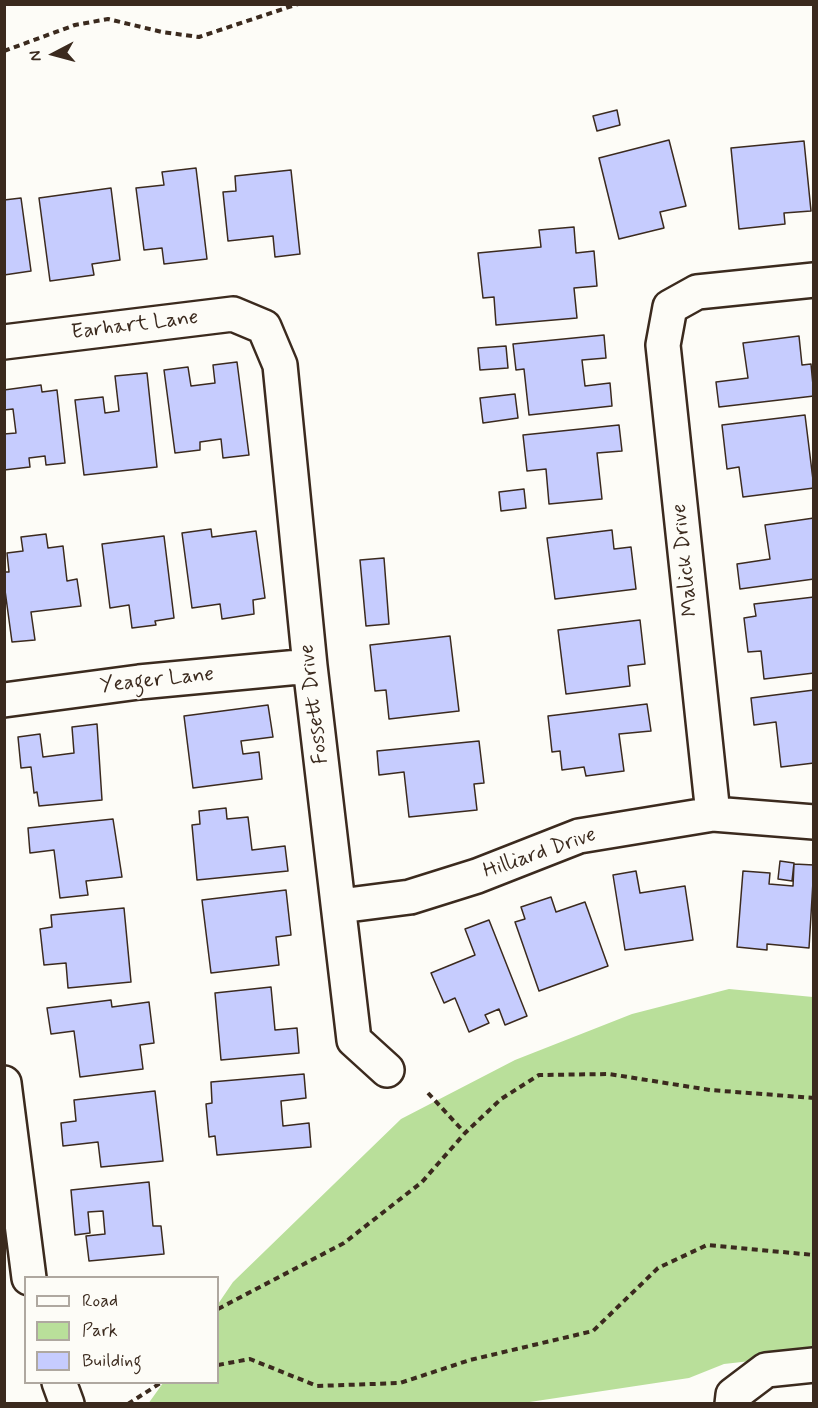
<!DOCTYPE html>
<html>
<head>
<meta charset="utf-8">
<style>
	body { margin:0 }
	#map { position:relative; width:818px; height:1408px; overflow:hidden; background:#fdfcf7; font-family:Mynerve,sans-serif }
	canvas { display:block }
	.frame { position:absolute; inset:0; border:6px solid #3b2a1e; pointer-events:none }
	.legend { position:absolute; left:24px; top:1276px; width:195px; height:108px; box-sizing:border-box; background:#fdfcf7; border:2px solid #afa8a0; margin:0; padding:8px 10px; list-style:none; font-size:18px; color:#3b2a1e }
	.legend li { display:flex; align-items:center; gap:12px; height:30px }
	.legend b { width:30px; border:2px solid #afa8a0 }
	.north { position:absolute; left:24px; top:24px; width:60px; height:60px; -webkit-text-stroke:4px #fdfcf7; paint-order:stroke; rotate:264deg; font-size:16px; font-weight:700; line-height:24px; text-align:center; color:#3b2a1e }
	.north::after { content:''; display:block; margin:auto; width:21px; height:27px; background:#3b2a1e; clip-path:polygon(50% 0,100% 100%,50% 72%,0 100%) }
</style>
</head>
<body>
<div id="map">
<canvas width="818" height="1408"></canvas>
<div class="frame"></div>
<ul class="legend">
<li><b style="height:8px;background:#fdfcf7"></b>Road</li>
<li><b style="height:16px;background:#b9df9a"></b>Park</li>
<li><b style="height:16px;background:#c6ccfe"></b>Building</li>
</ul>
<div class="north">N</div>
</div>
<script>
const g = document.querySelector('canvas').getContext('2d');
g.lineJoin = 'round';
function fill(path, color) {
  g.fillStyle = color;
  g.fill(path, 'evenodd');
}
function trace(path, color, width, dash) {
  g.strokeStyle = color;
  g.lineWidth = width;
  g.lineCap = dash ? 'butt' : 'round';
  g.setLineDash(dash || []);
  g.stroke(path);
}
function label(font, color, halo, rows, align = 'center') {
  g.font = font + ' Mynerve,sans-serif';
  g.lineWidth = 4.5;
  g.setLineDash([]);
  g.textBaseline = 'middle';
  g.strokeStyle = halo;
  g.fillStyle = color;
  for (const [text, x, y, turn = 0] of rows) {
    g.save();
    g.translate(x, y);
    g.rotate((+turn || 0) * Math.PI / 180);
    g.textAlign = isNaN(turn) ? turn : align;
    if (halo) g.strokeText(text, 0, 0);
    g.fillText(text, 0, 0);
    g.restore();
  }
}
const green = new Path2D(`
	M 729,989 L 813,997 L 813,1354 L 724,1364 L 689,1378 L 523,1403 L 148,1404 L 163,1383 L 218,1382 L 218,1304 L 233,1282 L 401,1119 L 515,1060 L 632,1014 Z`);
const building = new Path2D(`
	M 617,110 L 620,125 L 597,131 L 593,116 Z
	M 669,140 L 686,206 L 660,212 L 664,228 L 619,239 L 599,158 Z
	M 804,141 L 811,211 L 784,213 L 785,224 L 739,229 L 731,148 Z
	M 196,168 L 207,259 L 164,264 L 162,248 L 144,250 L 136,188 L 164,185 L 162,172 Z
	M 291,170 L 300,254 L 275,257 L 273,236 L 228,241 L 223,192 L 236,191 L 235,176 Z
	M 111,188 L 120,260 L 92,264 L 94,275 L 50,281 L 39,198 Z
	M 21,198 L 31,271 L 4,275 L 4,200 Z
	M 574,227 L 576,253 L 594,251 L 597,286 L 574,288 L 577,318 L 496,325 L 494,297 L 483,298 L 478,253 L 541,247 L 539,230 Z
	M 604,335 L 606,358 L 582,360 L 585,386 L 610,383 L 612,406 L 529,415 L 524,369 L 516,370 L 513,344 Z
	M 799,336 L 802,365 L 811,364 L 814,396 L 719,407 L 716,382 L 748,378 L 743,343 Z
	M 506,346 L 508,368 L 480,370 L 478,348 Z
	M 237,362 L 249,455 L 223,458 L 221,439 L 200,442 L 200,450 L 175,453 L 164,370 L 188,367 L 191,386 L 215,383 L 213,365 Z
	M 147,373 L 157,467 L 84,475 L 75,400 L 103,397 L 105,413 L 119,411 L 115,376 Z
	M 41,385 L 42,392 L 57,390 L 65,463 L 46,465 L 45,456 L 29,458 L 30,467 L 4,470 L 4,434 L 16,433 L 13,409 L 4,410 L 4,390 Z
	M 515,394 L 518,418 L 483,423 L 480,398 Z
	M 805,415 L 814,488 L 743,497 L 739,467 L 727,469 L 722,425 Z
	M 619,425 L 622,451 L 597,453 L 602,499 L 549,504 L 546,469 L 527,471 L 523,435 Z
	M 524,489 L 526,508 L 501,511 L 499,492 Z
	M 814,518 L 814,579 L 740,589 L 737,564 L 770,559 L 765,525 Z
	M 211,529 L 212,537 L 256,531 L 265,598 L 253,600 L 254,614 L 222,619 L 220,604 L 192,608 L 182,533 Z
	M 612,530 L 614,549 L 631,547 L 636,589 L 555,599 L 547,538 Z
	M 46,534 L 48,548 L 63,546 L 67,581 L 77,579 L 81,606 L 31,612 L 35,640 L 12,642 L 4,583 L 4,572 L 9,572 L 7,553 L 23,551 L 21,537 Z
	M 164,536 L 174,618 L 155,621 L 156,625 L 132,628 L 129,605 L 110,608 L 102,544 Z
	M 384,558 L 389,624 L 366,626 L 360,560 Z
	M 814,597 L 814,673 L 764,679 L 761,651 L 748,652 L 744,618 L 756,616 L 754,604 Z
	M 640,620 L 645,664 L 628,666 L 630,686 L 566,694 L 558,630 Z
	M 450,636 L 459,711 L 389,719 L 386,690 L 375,691 L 370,645 Z
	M 814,690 L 814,763 L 781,767 L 776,722 L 754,725 L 751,698 Z
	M 647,704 L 651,731 L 619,734 L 624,771 L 586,776 L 584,767 L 562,770 L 560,751 L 552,752 L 548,716 Z
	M 268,705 L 273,737 L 241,741 L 243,754 L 259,752 L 262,779 L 193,788 L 184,716 Z
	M 97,724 L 102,800 L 39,806 L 37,792 L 34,793 L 31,767 L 21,768 L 18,737 L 40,734 L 43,757 L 74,753 L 72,727 Z
	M 479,741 L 484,783 L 474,784 L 477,810 L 409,817 L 404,772 L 379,775 L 377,751 Z
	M 226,808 L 227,819 L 248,817 L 252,850 L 285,846 L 288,871 L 197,880 L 192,825 L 200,824 L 199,811 Z
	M 113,819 L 122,877 L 86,881 L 88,895 L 60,898 L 54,850 L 30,853 L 28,828 Z
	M 780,861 L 794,863 L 792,881 L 778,879 Z
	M 794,864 L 814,865 L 809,948 L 767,944 L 767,950 L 737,947 L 743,871 L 770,873 L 769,884 L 793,886 Z
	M 636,871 L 640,893 L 685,886 L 693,940 L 625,950 L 613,875 Z
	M 286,890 L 291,935 L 276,937 L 279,965 L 211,973 L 202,900 Z
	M 551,897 L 556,912 L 585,902 L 608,966 L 539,991 L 515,922 L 525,919 L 521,907 Z
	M 124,908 L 131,982 L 68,988 L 66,963 L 44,965 L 40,929 L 52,927 L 51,915 Z
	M 489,920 L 527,1016 L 505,1025 L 499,1009 L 485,1015 L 489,1023 L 469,1032 L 455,998 L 444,1003 L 431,973 L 475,955 L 465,929 Z
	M 271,987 L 275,1030 L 297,1028 L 299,1053 L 221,1060 L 215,993 Z
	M 111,1000 L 112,1007 L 149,1002 L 154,1043 L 140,1045 L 143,1069 L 80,1077 L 74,1031 L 51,1034 L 47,1008 Z
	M 304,1074 L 306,1098 L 281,1101 L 283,1126 L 309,1123 L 311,1147 L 217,1155 L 215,1136 L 209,1137 L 206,1104 L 212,1103 L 211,1082 Z
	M 155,1091 L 163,1161 L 101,1167 L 98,1142 L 63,1146 L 61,1123 L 76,1121 L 74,1100 Z
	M 149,1182 L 153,1226 L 161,1226 L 164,1254 L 89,1261 L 86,1236 L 105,1234 L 103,1211 L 88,1212 L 90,1233 L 75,1235 L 71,1190 Z`);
const path = new Path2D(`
	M 4,51 L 75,25 L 108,19 L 162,32 L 199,37 L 298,4
	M 428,1093 L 465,1133
	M 218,1309 L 344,1243 L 422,1182 L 465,1133 L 501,1099 L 539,1075 L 609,1074 L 710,1090 L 814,1098
	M 218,1365 L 250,1359 L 317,1386 L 400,1383 L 470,1360 L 593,1331 L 658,1268 L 707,1245 L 814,1255
	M 128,1404 L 162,1382`);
const minor = new Path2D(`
	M 4,342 L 233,314 L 264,327 L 280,365 L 310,666 L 354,1040 L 387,1070
	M 4,700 L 139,682 L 310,666
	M 713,814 L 663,345 L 670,307 L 697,292 L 814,280
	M 340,906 L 410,897 L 477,876 L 579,836 L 713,814 L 814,822
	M 4,1083 L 29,1278
	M 59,1382 L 67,1404
	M 732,1404 L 733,1395 L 766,1370 L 814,1365`);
const streetNames = [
	["Earhart Lane",135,326,-7],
	["Malick Drive",686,560,-96],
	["Yeager Lane",157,681,-6],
	["Fossett Drive",315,704,-97],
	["Hilliard Drive",540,854,-19]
];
fill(green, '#b9df9a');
fill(building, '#c6ccfe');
trace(building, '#3b2a1e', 1.5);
trace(minor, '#3b2a1e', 38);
trace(path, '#3b2a1e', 4, [6, 4.5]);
trace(minor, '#fdfcf7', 33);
label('21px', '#3b2a1e', '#fdfcf7', streetNames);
</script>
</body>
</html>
